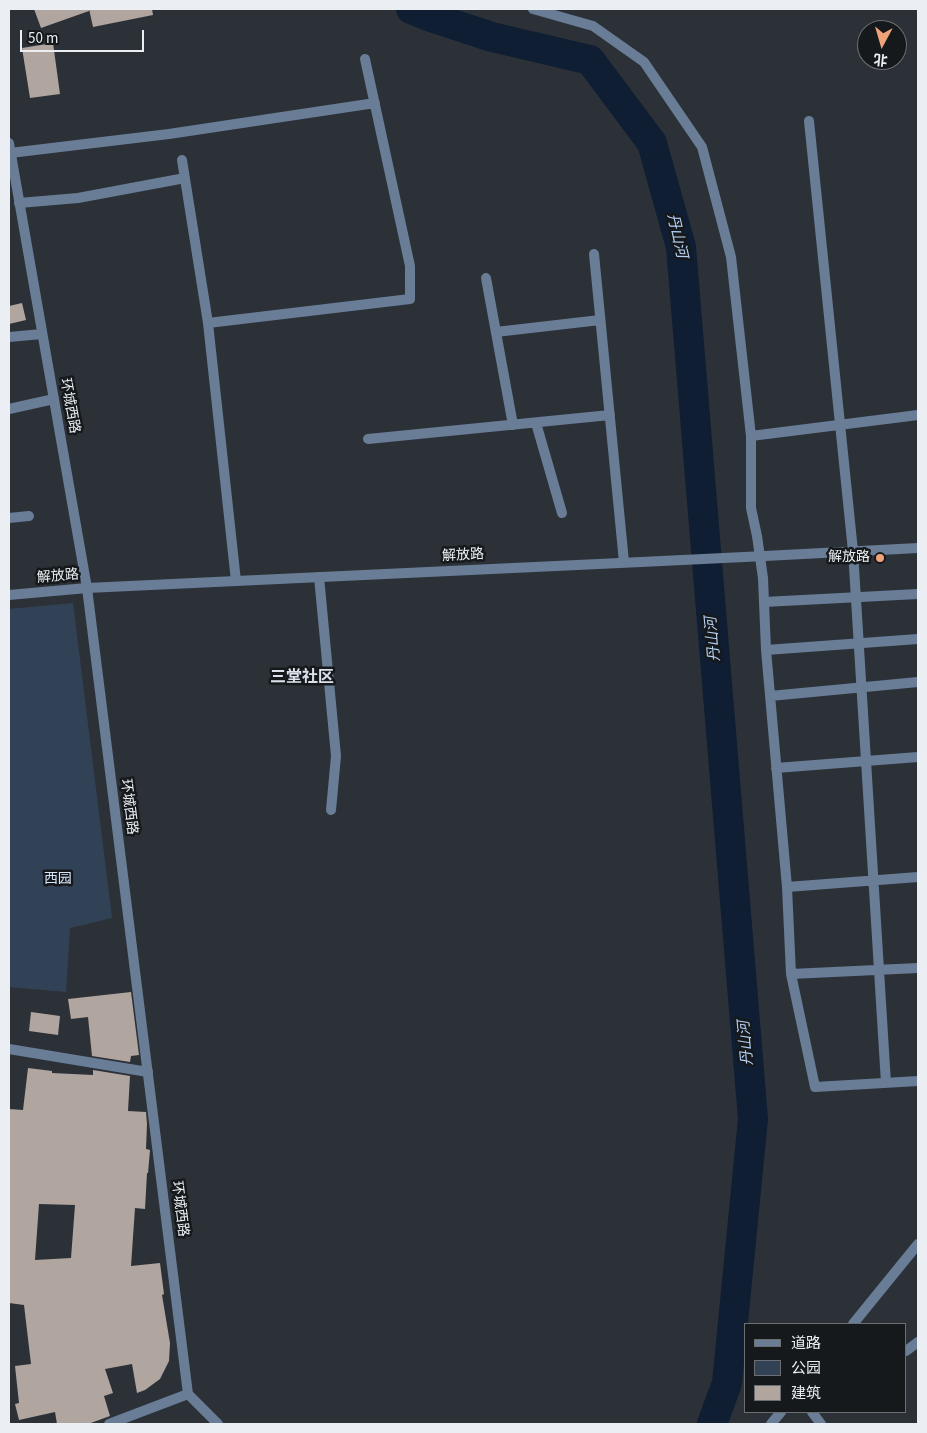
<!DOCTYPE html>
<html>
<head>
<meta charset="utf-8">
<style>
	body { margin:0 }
	#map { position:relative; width:927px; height:1433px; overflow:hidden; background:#2c3138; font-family:"Source Sans 3","Noto Sans SC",sans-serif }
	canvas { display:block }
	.frame { position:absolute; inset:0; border:10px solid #ebeff3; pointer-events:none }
	.legend { position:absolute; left:744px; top:1323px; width:162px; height:90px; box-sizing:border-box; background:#16191c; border:1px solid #6b6f72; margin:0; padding:6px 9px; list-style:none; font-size:15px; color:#ebeff3 }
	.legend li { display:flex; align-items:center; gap:10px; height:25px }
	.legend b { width:25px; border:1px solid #6b6f72 }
	.north { position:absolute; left:857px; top:20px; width:50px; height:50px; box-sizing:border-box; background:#16191c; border:1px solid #6b6f72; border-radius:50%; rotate:186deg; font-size:14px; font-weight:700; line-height:20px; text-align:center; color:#ebeff3 }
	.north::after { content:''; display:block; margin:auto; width:18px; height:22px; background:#efa378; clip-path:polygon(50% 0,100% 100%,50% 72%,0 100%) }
	.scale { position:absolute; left:20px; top:30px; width:124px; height:22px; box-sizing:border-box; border:2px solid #ebeff3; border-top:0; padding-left:6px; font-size:15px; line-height:18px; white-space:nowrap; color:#ebeff3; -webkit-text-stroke:4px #16191c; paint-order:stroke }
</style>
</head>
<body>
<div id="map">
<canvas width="927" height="1433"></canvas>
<div class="frame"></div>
<ul class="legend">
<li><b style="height:6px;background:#697d97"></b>道路</li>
<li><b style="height:14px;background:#324256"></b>公园</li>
<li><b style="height:14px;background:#b0a59f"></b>建筑</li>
</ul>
<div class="north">北</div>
<div class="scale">50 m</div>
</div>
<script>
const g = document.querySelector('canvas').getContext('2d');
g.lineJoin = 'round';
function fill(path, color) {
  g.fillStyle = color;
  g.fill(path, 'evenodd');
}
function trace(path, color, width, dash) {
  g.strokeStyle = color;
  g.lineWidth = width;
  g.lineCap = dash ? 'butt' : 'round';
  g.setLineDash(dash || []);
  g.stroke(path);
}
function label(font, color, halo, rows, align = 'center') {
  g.font = font + ' "Source Sans 3","Noto Sans SC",sans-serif';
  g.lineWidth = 5;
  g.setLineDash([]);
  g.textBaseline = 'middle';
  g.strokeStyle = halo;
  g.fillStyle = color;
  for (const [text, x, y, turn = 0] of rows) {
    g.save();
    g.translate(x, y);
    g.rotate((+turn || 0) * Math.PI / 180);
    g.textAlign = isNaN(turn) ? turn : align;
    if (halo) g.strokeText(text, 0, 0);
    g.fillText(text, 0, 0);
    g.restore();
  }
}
const green = new Path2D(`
	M 73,603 L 112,918 L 70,928 L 66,992 L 9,987 L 9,609 Z`);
const river = new Path2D(`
	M 411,9 L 428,16 L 492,37 L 590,60 L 652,143 L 681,247 L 753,1119 L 727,1383 L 712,1424`);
const building = new Path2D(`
	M 34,9 L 89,9 L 89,11 L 41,28 Z
	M 89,9 L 152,9 L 153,15 L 93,27 Z
	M 53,43 L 60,94 L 30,98 L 22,48 Z
	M 22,303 L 26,320 L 9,324 L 9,306 Z
	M 131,992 L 139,1055 L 131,1056 L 130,1062 L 92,1056 L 88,1017 L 71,1019 L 68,999 Z
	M 31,1012 L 60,1016 L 58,1035 L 29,1031 Z
	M 28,1068 L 52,1071 L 52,1073 L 93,1075 L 93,1070 L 130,1076 L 128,1111 L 146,1112 L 147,1124 L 146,1149 L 150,1150 L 148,1173 L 147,1173 L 145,1209 L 135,1208 L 131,1266 L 160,1263 L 164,1294 L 162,1295 L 170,1343 L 169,1361 L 160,1379 L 145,1390 L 137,1393 L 132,1364 L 105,1369 L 113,1393 L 104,1396 L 110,1416 L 88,1424 L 57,1424 L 55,1412 L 19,1420 L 15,1404 L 19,1403 L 15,1366 L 31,1364 L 24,1305 L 9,1303 L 9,1109 L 23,1110 ZM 39,1204 L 75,1205 L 71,1258 L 35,1260 Z`);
const minor = new Path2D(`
	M 533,9 L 593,26 L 644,62 L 702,147 L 731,257 L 751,436 L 751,508 L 757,536 L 763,578 L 766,650 L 787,887 L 791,974 L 815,1087 L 918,1081
	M 809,121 L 853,551 L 886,1083
	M 10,153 L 169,134 L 375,103
	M 182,160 L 208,323 L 236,581
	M 19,203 L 78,198 L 185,178
	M 594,254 L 624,562
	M 486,278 L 513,425
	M 208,323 L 410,299 L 410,266 L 365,59
	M 496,332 L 600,320
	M 9,337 L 42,334
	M 9,409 L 54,399
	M 536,423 L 562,513
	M 751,436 L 918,415
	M 368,439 L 610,415
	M 9,518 L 29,516
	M 319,577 L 336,756 L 331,810
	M 764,602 L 918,594
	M 766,650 L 918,639
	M 770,696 L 918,682
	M 776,768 L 918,757
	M 787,887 L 918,877
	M 791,974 L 918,968
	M 9,1049 L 148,1072
	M 853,1324 L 918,1244
	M 906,1351 L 918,1342
	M 812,1412 L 821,1424
	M 771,1424 L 781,1412`);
const tertiary = new Path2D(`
	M 9,143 L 87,588 L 188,1394
	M 765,556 L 918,548
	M 9,595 L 87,588 L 641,562
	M 188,1394 L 218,1424
	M 109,1424 L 188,1394`);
const tertiaryBridge = new Path2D(`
	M 641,562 L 765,556`);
const markers = [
	[880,558,5,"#efa378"]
];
const streetNames = [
	["环城西路",69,406,80],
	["解放路",463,556,-3],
	["解放路",58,577,-5],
	["环城西路",128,807,83],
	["环城西路",179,1209,83]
];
const poiNames = [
	["解放路",870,558]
];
const parkNames = [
	["西园",58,880]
];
const waterNames = [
	["丹山河",676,236,77],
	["丹山河",714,639,-95],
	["丹山河",747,1043,-95]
];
const quarterNames = [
	["三堂社区",302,678]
];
fill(green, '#324256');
trace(river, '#0f1e33', 30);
fill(building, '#b0a59f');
trace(minor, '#697d97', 10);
trace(tertiary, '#697d97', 10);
trace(tertiaryBridge, '#697d97', 10);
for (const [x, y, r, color] of markers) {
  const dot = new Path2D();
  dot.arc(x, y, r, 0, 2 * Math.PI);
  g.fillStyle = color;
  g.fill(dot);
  trace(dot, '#16191c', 2);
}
label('14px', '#ebeff3', '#16191c', streetNames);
label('14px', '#ebeff3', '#16191c', poiNames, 'right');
label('14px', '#d6e4f7', '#16191c', parkNames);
label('italic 15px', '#b5d1f6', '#16191c', waterNames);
label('bold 16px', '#dbe2ec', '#16191c', quarterNames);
</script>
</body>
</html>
